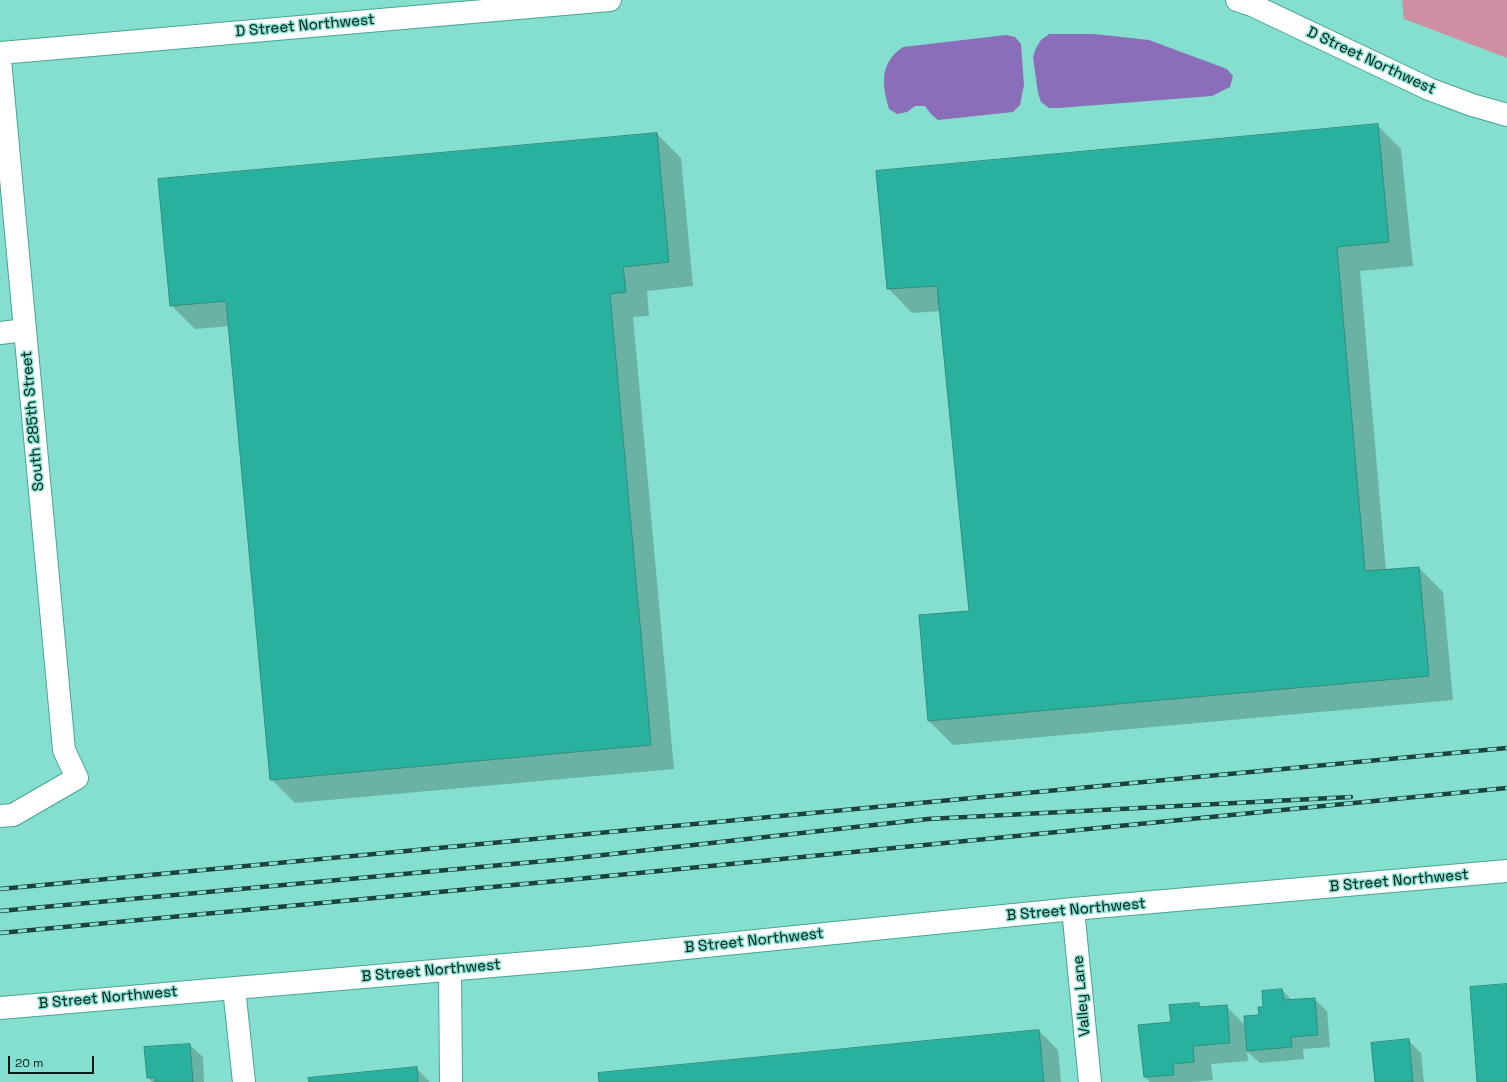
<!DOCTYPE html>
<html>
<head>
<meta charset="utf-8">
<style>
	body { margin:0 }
	#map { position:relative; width:1507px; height:1082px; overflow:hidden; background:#85dfce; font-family:"Space Grotesk",sans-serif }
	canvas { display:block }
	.scale { position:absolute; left:8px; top:1056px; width:86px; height:18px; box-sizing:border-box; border:2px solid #001a15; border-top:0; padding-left:5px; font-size:12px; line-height:14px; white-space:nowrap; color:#001a15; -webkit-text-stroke:3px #85dfce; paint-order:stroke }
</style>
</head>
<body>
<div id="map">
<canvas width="1507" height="1082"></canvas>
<div class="scale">20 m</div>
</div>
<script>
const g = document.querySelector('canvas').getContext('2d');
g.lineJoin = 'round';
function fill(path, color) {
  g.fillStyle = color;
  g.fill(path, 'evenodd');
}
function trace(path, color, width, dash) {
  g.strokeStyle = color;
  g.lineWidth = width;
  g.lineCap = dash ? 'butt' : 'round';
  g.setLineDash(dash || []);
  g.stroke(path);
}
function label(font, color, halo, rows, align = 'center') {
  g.font = font + ' "Space Grotesk",sans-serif';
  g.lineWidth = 3;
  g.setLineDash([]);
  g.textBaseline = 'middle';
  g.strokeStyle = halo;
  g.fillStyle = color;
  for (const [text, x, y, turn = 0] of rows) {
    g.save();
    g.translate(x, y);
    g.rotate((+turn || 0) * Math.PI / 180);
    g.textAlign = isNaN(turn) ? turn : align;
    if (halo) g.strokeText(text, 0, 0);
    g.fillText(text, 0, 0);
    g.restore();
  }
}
const green = new Path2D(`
	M 1402,0 L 1507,0 L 1507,58 L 1404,19 Z`);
const water = new Path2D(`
	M 1049,34 L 1094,34 L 1149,40 L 1227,69 L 1233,76 L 1230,87 L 1212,96 L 1059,108 L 1049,108 L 1041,102 L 1038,93 L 1033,57 L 1036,48 L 1041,40 Z
	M 1006,35 L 1015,37 L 1021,44 L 1024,85 L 1020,105 L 1013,112 L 938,120 L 931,114 L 925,106 L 915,106 L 907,112 L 897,114 L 889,109 C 882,85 879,63 903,47 Z`);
const shadow = new Path2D(`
	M 1377,125 L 1401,149 L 1413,266 L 1360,271 L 1386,571 L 1419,568 L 1443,592 L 1453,700 L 953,745 L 929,721 L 970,612 L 941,311 L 912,313 L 888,288 Z
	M 657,134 L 681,158 L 693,286 L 647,291 L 649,316 L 633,317 L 674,769 L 295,803 L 271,779 L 230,326 L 195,329 L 171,305 Z
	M 1282,990 L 1292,1000 L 1314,999 L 1327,1011 L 1330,1047 L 1303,1049 L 1304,1059 L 1260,1063 L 1247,1051 L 1248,1061 L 1211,1064 L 1213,1080 L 1191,1082 L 1150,1082 L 1145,1077 L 1172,1023 L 1199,1004 L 1202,1008 L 1226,1006 L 1245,1025 L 1260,1015 L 1265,1008 Z
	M 1039,1031 L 1058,1050 L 1061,1082 L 600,1082 Z
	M 1408,1040 L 1421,1053 L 1424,1082 L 1376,1082 Z
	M 190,1045 L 203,1057 L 204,1082 L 152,1082 L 148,1078 Z
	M 416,1068 L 430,1082 L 310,1082 Z`);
const building = new Path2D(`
	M 1378,124 L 1389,242 L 1337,247 L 1365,571 L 1419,567 L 1429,676 L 928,721 L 919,615 L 969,611 L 937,286 L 887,289 L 876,171 Z
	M 657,133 L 669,262 L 623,267 L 626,292 L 610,294 L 651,745 L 270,780 L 226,301 L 170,306 L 158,179 Z
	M 1507,984 L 1507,1082 L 1477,1082 L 1470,987 Z
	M 1282,989 L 1284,1000 L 1315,998 L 1318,1035 L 1291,1037 L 1292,1047 L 1247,1051 L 1244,1016 L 1259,1015 L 1258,1007 L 1263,1007 L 1262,991 Z
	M 1199,1003 L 1199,1007 L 1227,1005 L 1230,1043 L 1193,1046 L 1194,1062 L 1173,1064 L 1174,1075 L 1144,1077 L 1138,1025 L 1171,1022 L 1169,1005 Z
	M 1039,1030 L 1044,1082 L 599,1082 L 598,1073 Z
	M 1409,1039 L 1413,1082 L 1375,1082 L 1371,1043 Z
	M 190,1044 L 193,1082 L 155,1082 L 155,1077 L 147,1078 L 144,1047 Z
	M 417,1067 L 418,1082 L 309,1082 L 308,1078 Z`);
const minor = new Path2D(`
	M 1237,0 L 1252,5 L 1429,89 L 1472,105 L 1507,115
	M 0,53 L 610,0
	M 0,60 L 64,750 L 77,778 L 13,815 L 0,816
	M 0,333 L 25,330
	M 1073,909 L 1090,1082
	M 450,970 L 451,1082
	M 234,988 L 244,1082
	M 0,1008 L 587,958 L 1073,909 L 1507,871`);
const rail = new Path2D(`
	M 0,889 L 1507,748
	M 0,911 L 567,859 L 928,819 L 1351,797
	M 0,933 L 567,880 L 1507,788`);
const streetNames = [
	["D Street Northwest",305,26,-5],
	["D Street Northwest",1371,61,25],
	["South 285th Street",33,421,-95],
	["B Street Northwest",1399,881,-5],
	["B Street Northwest",1076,910,-5],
	["B Street Northwest",754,941,-6],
	["B Street Northwest",431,971,-5],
	["Valley Lane",1082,996,-95],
	["B Street Northwest",108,998,-5]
];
fill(green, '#ce8fa2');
fill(water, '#8a6eb9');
fill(shadow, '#0003');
fill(building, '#28b29e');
trace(building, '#2f8e7e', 1);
trace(minor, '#49a494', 24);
trace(minor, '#fff', 22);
trace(rail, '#1b423b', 4.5);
trace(rail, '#85dfce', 3, [9]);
label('15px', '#001a15', '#85dfce', streetNames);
</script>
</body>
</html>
